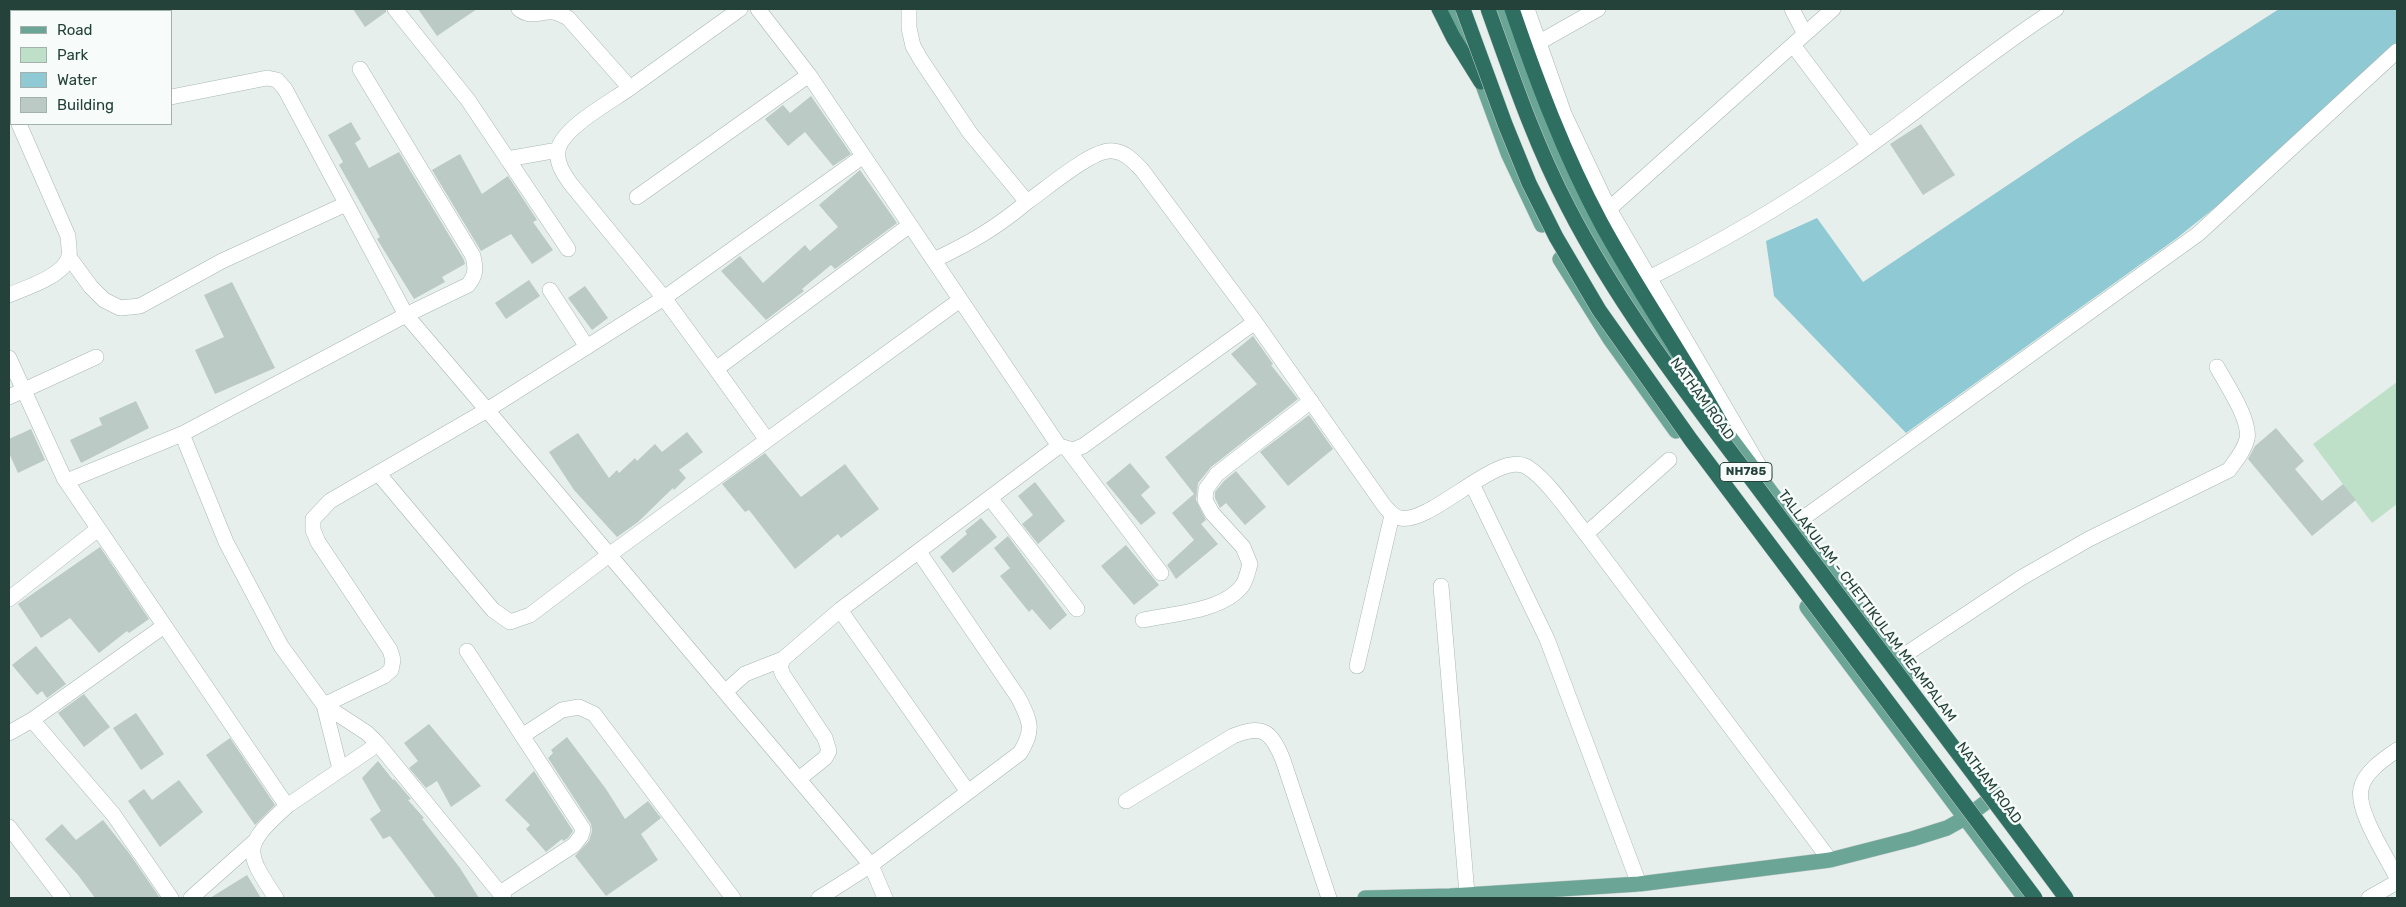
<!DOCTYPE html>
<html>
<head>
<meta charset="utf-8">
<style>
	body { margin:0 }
	#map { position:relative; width:2406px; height:907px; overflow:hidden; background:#e6efeb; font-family:Rubik,sans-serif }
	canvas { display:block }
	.frame { position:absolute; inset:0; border:10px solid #24423a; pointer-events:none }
	.legend { position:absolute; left:10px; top:10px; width:162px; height:115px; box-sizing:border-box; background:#f7fbf9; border:1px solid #a3b1ad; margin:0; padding:6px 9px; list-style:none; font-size:15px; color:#24423a }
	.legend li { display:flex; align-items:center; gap:10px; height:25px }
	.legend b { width:25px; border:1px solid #a3b1ad }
</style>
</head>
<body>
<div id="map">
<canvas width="2406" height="907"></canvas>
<div class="frame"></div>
<ul class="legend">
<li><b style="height:6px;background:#6aa596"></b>Road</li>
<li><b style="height:14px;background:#bfe0c8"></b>Park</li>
<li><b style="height:14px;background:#8ec9d4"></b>Water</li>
<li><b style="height:14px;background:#bbcac4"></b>Building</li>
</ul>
</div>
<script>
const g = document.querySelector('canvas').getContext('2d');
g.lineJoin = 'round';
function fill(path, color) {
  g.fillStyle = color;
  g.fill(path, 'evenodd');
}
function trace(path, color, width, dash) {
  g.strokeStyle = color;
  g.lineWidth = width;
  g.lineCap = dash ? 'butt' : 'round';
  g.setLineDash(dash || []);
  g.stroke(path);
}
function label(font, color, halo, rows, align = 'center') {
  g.font = font + ' Rubik,sans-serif';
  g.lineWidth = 5;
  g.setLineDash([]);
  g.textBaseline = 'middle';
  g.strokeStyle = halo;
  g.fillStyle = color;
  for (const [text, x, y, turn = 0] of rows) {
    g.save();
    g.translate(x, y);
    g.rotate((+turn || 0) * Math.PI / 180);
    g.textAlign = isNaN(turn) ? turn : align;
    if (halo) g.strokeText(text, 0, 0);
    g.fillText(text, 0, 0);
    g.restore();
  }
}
const green = new Path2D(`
	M 2397,382 L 2397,504 L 2372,523 L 2313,444 Z`);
const water = new Path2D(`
	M 2279,9 L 2397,9 L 2397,51 L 2289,148 L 2177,238 L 1906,433 L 1774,296 L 1766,241 L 1817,218 L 1863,282 L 2075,140 Z`);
const building = new Path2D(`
	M 353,9 L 386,9 L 386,12 L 365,27 Z
	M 418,9 L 477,9 L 437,36 Z
	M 811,96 L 851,154 L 833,166 L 805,132 L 788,146 L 765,119 L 783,105 L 790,113 Z
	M 351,122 L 361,139 L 355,143 L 369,168 L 399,152 L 464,260 L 465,264 L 442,277 L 445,282 L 414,299 L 377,239 L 380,237 L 339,165 L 343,162 L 328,135 Z
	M 1921,124 L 1955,175 L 1923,195 L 1890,144 Z
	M 460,154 L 482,194 L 508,176 L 537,220 L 533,222 L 553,250 L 532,264 L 511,234 L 481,251 L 432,170 Z
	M 860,170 L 897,223 L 835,269 L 831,265 L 802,289 L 804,291 L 766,320 L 721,271 L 740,256 L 763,283 L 805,245 L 810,251 L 838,227 L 819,205 Z
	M 529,280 L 540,296 L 506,319 L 495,303 Z
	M 232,282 L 275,368 L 215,394 L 195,350 L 224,337 L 204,295 Z
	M 585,286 L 608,318 L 592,330 L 568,298 Z
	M 1253,336 L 1273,364 L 1271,365 L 1298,399 L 1211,467 L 1198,483 L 1196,500 L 1206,520 L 1201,524 L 1218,544 L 1176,579 L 1167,565 L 1194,540 L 1172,513 L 1194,494 L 1165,457 L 1257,384 L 1231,354 Z
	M 136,401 L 149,428 L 81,463 L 70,440 L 102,425 L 99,418 Z
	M 1309,415 L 1333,449 L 1288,486 L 1260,452 Z
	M 2276,428 L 2304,461 L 2295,469 L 2322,501 L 2343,484 L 2356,500 L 2312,536 L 2248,459 L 2255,446 Z
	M 31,429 L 45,460 L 18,473 L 9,453 L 9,439 Z
	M 687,432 L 703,452 L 679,470 L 686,478 L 674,490 L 673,488 L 638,522 L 617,537 L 574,490 L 549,452 L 578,433 L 609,478 L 617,470 L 619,473 L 635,458 L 637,461 L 655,444 L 662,452 Z
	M 765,453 L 801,497 L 845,464 L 879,509 L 841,538 L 838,534 L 795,569 L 749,510 L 745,512 L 722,484 Z
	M 1130,463 L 1150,487 L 1141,495 L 1156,513 L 1141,525 L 1106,483 Z
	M 1236,471 L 1266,507 L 1245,525 L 1226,503 L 1220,508 L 1215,498 L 1215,492 L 1224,481 Z
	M 1035,482 L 1065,521 L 1038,544 L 1022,524 L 1033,515 L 1018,496 Z
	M 981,518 L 997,537 L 953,573 L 940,557 L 967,534 L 965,531 Z
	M 1008,536 L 1067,615 L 1050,630 L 1032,609 L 1029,612 L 1000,576 L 1010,568 L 994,548 Z
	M 1126,545 L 1159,585 L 1134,605 L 1101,566 Z
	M 100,547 L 149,619 L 129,633 L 127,631 L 99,653 L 70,618 L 41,638 L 18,604 Z
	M 36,646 L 66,684 L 47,698 L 42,691 L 37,695 L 12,665 Z
	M 84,694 L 110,727 L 84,747 L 58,713 Z
	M 136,713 L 164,754 L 141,770 L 113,728 Z
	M 429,724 L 481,786 L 451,807 L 437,781 L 426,788 L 409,768 L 418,761 L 404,743 Z
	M 567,737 L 606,789 L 625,819 L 648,801 L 661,818 L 641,834 L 658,860 L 606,896 L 575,856 L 589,841 L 592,831 L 591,824 L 548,758 L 553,753 L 551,750 Z
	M 230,738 L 275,805 L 255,825 L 206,755 Z
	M 378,761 L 393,780 L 394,779 L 411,799 L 408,800 L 424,818 L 422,819 L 460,868 L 479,898 L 436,898 L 390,836 L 383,839 L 370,819 L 381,811 L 362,778 Z
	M 534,771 L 573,831 L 568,838 L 563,841 L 562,839 L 546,852 L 526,829 L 530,825 L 505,800 Z
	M 179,780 L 203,812 L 160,847 L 128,801 L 144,789 L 152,800 Z
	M 103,820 L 129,853 L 160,898 L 95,898 L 78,875 L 45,839 L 62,824 L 76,840 Z
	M 247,875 L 261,898 L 210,898 Z`);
const minor = new Path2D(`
	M 98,9 L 100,11
	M 395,9 L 468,100 L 568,249
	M 519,9 C 529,17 536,13 548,12 C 555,11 562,15 568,18 L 630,88 L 740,9
	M 758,9 L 809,75 L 910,225 L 716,369 L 664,298 L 487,410 L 871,865 L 885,898
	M 909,9 L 909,28 L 913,46 L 921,60 L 970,133 L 1027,202 C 1045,190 1093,148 1113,151 C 1126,152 1133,161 1142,170 L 1255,322
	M 1527,9 L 1564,114 L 1609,209 L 1765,476
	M 1792,9 L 1805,34
	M 147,11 L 151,9
	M 1538,43 L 1598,9
	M 1793,45 L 1869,146
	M 630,88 C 612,101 560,129 558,151 C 556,163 564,174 570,183 L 664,298 L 862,157
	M 11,101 L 11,105
	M 507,159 L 558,150
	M 637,197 L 809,75
	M 1609,209 L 1833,9
	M 69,257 L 91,287 L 104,300 L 120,308 L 140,306 L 222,261 L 346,204
	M 934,260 C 970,243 996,228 1027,202
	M 1649,278 C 1715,245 1778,209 1839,167 C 1913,117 1981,57 2056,9
	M 550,290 L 587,347
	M 9,295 C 25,288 65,276 69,256 C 70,250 68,242 68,236 L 19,124
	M 9,358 L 64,478 L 287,806 C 243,846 244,850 276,898
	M 716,369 L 767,440
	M 9,397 L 96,357
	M 182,434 L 226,542 L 281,646 L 324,705 L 367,733 L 378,744 L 504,898
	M 1059,446 L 1073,450 L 1083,446 L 1255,322 L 1383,504 C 1388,510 1392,516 1400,518 C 1430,525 1496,452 1525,466 C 1544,475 1572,516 1586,534 L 1669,460
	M 1068,450 L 1161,573
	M 378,473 L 493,610 L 510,622 L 530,615 L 609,555 L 960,300
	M 67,481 L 182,434 L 406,315 L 285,89 L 277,80 L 267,78 L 171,97
	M 1472,484 L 1547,639 L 1639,884
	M 990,498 L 1077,609
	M 1795,524 L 2198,234 L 2397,51
	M 1586,534 L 1830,860
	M 1441,586 L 1467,894
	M 9,599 L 98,529
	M 840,610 L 968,792
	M 1143,620 C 1172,614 1223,611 1242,586 C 1246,581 1248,571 1250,564 L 1243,547 L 1212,513 L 1205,500 L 1206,489 L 1217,474 L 1311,401
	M 164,626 L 32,720 L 113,814 L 171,898
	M 467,651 L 583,829 L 581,836 L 574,845 L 500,893
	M 1897,660 L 2021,578 L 2089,539 L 2229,470 C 2236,460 2244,451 2247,439 C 2251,420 2226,384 2217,367
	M 1357,666 L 1392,515
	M 725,692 L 745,674 L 783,659
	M 9,733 L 32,720
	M 522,736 L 562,710 L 579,707 L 594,714 L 733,898
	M 2397,750 C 2384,759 2364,772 2361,789 C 2356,811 2387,857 2397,878
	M 340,769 L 324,705 L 384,676 L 391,670 L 393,660 L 390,650 L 318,542 L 313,530 L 313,519 L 330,501 L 487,410 L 406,315 L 468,285 C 476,275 476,269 473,256 L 360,69
	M 799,779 L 825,758 L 829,751 L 825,738 L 783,675 L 780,667 L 783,659 L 840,610 L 1059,446 L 910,225
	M 1126,801 L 1233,736 C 1263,724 1271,731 1283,760 L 1329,898
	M 287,806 L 378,744
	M 9,827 L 63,898
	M 191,898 L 254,842
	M 819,898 L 871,865 L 1020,753 C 1035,729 1030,721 1018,697 L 919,552
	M 2369,898 L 2397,882`);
const major = new Path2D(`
	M 1455,9 L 1508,153 L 1542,225
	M 1498,9 C 1512,50 1525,91 1542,131 C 1582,223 1635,308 1694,390
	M 1560,259 L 1610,339 L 1676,431
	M 1720,424 L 1907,674
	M 1807,607 L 2025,898
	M 1365,898 L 1450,896 L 1639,884 L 1830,860 L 1912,839 L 1947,828 L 1965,818 L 1997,794`);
const highway = new Path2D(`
	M 1439,9 L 1453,37 L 1481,82
	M 1512,9 C 1537,82 1564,154 1601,223 C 1640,295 1688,362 1727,435`);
const highwayBridge = new Path2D(`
	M 1463,9 L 1505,124 L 1529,183 L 1556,237 L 1599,310 L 1691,440 L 2035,898
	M 1488,9 C 1512,76 1535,144 1568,207 C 1622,312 1696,405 1767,500 C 1866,632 1967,764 2066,898`);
const shields = [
	[1746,472,52]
];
const shieldNames = [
	["NH785",1746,472]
];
const streetNames = [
	["NATHAM ROAD",1702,399,54],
	["TALLAKULAM - CHETTIKULAM MEAMPALAM",1867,606,53],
	["NATHAM ROAD",1989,783,53]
];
fill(green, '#bfe0c8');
fill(water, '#8ec9d4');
fill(building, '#bbcac4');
trace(minor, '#a8b8b2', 16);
trace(major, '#c2cac8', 16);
trace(highway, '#c2cac8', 16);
trace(minor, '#fff', 15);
trace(major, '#6aa596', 15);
trace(highway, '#2f6f62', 15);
trace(highwayBridge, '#c2cac8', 16, []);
trace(highwayBridge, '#2f6f62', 15);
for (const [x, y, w] of shields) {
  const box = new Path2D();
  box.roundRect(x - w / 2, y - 9.5, w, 19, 4);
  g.fillStyle = '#f7fbf9';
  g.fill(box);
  trace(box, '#24423a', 1);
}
label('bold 12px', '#24423a', null, shieldNames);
label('14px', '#24423a', '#f7fbf9', streetNames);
</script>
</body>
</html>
